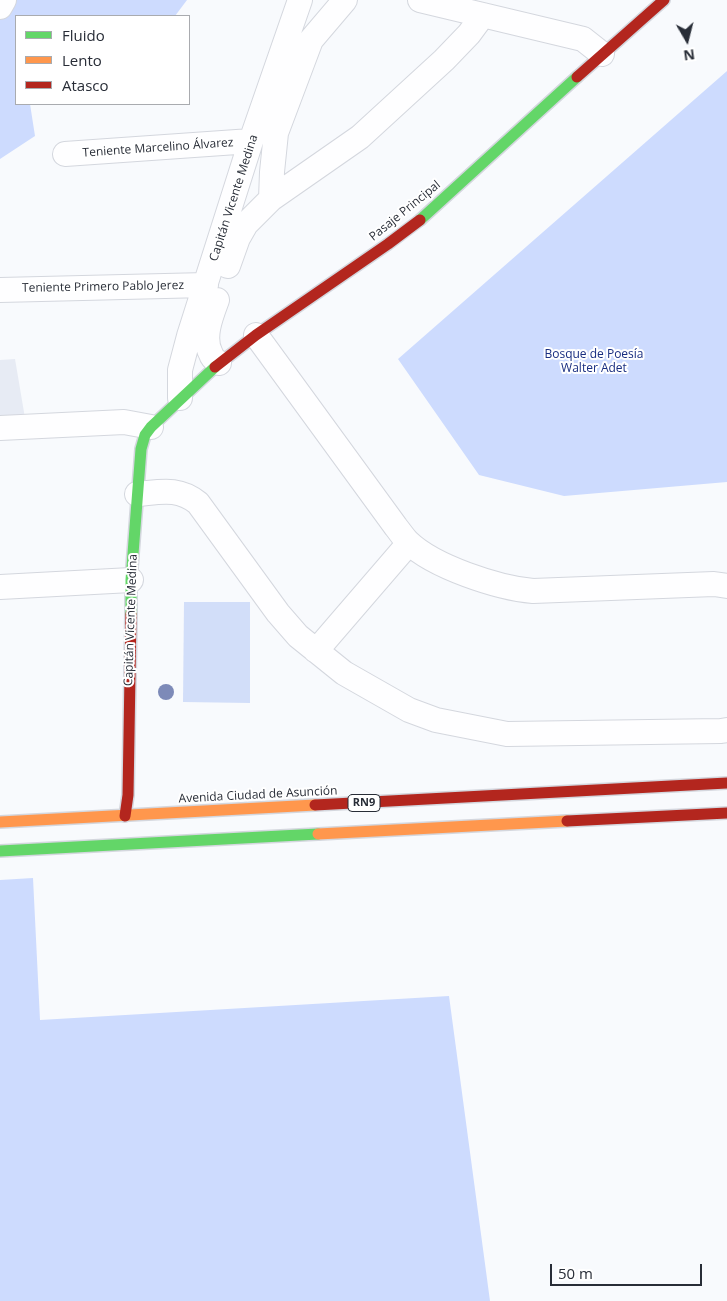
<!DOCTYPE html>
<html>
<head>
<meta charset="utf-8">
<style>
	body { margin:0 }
	#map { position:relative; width:727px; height:1301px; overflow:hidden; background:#f8fafd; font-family:"Open Sans",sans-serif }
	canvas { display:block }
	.legend { position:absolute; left:15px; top:15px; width:175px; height:90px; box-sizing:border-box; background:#fff; border:1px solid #a9abaf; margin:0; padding:6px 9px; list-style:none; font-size:15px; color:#282d37 }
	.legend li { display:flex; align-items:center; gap:10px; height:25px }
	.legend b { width:25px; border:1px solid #a9abaf }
	.north { position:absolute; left:662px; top:15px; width:50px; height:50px; -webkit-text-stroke:4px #fff; paint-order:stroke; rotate:172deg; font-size:14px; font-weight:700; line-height:20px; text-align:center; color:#282d37 }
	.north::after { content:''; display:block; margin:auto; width:18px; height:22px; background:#282d37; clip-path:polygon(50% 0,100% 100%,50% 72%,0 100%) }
	.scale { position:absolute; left:550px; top:1264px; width:152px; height:22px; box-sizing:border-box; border:2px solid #282d37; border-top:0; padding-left:6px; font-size:15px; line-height:18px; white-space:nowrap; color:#282d37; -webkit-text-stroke:4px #fff; paint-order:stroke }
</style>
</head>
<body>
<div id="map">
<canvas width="727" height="1301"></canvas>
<ul class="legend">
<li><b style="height:6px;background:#63d668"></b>Fluido</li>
<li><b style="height:6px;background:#ff974d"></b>Lento</li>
<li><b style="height:6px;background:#b3261e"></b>Atasco</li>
</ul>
<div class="north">N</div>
<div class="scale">50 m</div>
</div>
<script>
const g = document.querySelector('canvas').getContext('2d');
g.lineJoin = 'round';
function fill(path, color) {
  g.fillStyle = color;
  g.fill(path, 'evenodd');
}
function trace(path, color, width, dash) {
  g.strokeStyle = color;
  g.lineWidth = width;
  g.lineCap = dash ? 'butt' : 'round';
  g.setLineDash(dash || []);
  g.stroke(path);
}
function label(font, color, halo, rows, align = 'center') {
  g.font = font + ' "Open Sans",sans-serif';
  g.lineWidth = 4;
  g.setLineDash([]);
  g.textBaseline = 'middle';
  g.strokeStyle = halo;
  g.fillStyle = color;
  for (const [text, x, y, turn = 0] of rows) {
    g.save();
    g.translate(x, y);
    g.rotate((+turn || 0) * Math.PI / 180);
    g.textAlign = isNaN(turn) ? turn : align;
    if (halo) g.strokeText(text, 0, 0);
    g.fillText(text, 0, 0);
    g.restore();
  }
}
const built = new Path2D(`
	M 15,359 L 25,418 L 0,420 L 0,360 Z`);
const green = new Path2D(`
	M 184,602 L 250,602 L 250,703 L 183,702 Z`);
const forest = new Path2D(`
	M 0,0 L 187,0 L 175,16 L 16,16 L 16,104 L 30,104 L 35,136 L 0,159 Z
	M 727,71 L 727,482 L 564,496 L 479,475 L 398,359 Z
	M 33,878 L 40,1020 L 449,996 L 490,1301 L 0,1301 L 0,880 Z`);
const street = new Path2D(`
	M 420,0 L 583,39 L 602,54
	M 0,7 L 4,0
	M 65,154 L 251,141
	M 271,199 L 360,137 L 444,60 L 469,34 L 483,15
	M 228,266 L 238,238 L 246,224 L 271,199 L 272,172 L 276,133 L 311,40 L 345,0
	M 0,290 L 206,285
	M 217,300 C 211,316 202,338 211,354 C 212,358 216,361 219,363
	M 256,335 L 396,527 C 400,532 404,538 408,542 C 434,567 498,588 533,591 L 714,584 L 727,586
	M 180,398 L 180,370 L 189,336 L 251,141 L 300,0
	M 0,428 L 124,422 L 151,427
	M 137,494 C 161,492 178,487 198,503 L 278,613 L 298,636 L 344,673 L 409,710 L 436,720 L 507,734 L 721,731 L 727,730
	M 0,587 L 131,580
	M 316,651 L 409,543`);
const fast = new Path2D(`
	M 420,220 L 577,77
	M 131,614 L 131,580 L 141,449 L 145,435 L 151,427 L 215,367
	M 0,851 L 318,834`);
const slow = new Path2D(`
	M 0,822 L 315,805
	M 318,834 L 567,821`);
const jam = new Path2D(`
	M 577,77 L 664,0
	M 215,367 L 256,335 L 388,244 L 420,220
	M 315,805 L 727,783
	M 125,816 L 128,795 L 131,614
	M 567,821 L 727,813`);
const trees = [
	[166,692]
];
const shields = [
	[364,803,32]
];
const shieldNames = [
	["RN9",364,803]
];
const streetNames = [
	["Teniente Marcelino Álvarez",158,148,-4],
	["Capitán Vicente Medina",234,198,-72],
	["Pasaje Principal",405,211,-39],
	["Teniente Primero Pablo Jerez",103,287,-1],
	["Capitán Vicente Medina",131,620,-88],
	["Avenida Ciudad de Asunción",258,795,-3]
];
const parkNames = [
	["Bosque de Poesía",594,355],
	["Walter Adet",594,369]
];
fill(built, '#e7ebf4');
fill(green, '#d2def9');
fill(forest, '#cddbfe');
trace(street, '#d4d7de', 26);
trace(fast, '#d4d7de', 14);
trace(slow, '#d4d7de', 14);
trace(jam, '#d4d7de', 14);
trace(street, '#fefeff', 24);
trace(fast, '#63d668', 11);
trace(slow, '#ff974d', 11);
trace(jam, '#b3261e', 11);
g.fillStyle = '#7d8ab8';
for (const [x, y] of trees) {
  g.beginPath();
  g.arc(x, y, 8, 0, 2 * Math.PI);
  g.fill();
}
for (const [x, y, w] of shields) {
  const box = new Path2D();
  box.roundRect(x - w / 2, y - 8.5, w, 17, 4);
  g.fillStyle = '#fff';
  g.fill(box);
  trace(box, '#282d37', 1);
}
label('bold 11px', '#282d37', null, shieldNames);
label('12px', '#282d37', '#fff', streetNames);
label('12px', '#192e80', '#fff', parkNames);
</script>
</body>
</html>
